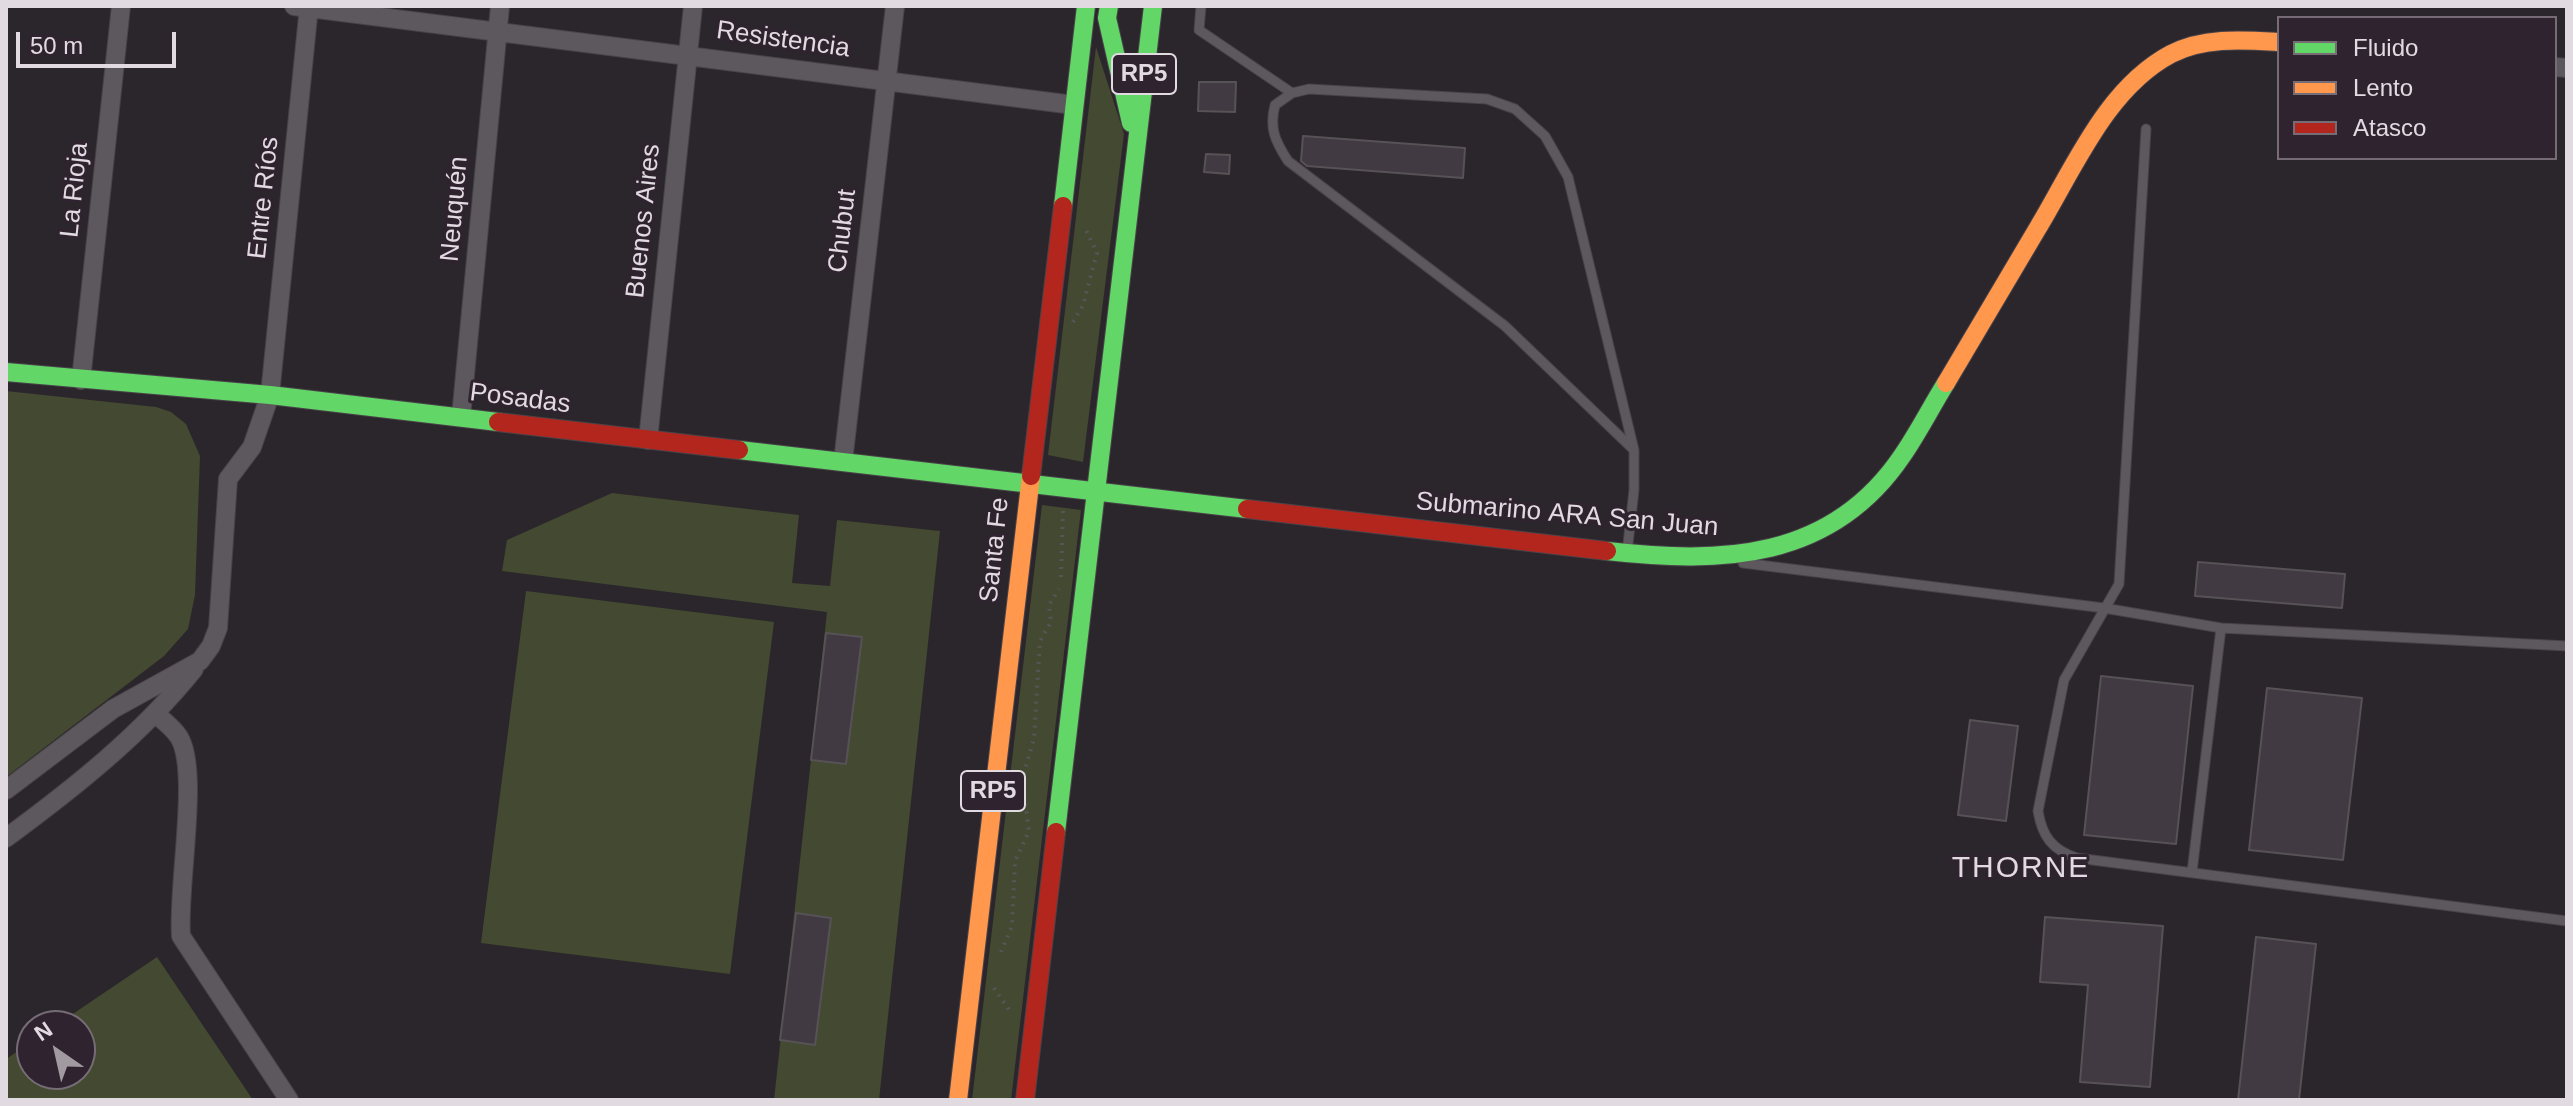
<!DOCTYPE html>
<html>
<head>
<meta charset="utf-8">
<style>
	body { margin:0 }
	#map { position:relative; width:2573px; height:1106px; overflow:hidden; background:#2b262b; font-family:Arial,sans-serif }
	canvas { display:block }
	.frame { position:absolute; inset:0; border:8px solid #e1dae1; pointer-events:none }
	.legend { position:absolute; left:2277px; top:16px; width:280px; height:144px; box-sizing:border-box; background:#2e232e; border:2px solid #766c76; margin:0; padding:10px 14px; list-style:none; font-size:24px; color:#e1dae1 }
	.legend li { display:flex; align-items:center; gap:16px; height:40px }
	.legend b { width:40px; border:2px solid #766c76 }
	.north { position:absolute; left:16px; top:1010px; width:80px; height:80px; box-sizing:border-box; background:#2e232e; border:2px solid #766c76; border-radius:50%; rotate:326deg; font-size:22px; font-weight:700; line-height:32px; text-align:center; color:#e1dae1 }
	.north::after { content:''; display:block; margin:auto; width:28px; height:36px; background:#a19ba1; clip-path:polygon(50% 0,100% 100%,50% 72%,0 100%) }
	.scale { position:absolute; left:16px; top:32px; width:160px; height:36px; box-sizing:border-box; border:4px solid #e1dae1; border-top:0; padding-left:10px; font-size:24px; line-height:28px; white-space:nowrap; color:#e1dae1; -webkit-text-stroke:6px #2e232e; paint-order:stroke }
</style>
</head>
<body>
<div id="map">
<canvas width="2573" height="1106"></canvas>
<div class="frame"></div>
<ul class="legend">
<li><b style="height:10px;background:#63d668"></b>Fluido</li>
<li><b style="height:10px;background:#ff974d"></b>Lento</li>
<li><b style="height:10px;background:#b3261e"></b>Atasco</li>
</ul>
<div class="north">N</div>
<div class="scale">50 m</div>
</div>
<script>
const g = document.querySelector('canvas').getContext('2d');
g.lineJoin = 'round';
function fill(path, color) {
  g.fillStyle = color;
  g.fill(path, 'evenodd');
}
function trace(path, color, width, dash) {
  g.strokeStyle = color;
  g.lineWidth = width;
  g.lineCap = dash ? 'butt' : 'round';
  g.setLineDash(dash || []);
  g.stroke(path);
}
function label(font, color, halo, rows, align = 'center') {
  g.font = font + ' Arial,sans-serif';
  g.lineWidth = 6;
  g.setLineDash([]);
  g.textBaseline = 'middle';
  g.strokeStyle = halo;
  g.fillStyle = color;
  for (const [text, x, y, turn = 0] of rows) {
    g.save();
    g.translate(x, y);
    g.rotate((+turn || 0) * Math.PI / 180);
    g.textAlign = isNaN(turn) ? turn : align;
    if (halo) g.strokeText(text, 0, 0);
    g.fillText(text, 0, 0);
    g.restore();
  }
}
const green = new Path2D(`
	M 1096,47 L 1124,134 L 1083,462 L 1048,455 Z
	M 6,391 L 156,407 L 171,412 L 186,424 L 200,456 L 195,595 L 188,629 L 164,656 L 6,777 Z
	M 612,493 L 799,515 L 792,583 L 830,586 L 837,520 L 940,531 L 879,1100 L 774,1100 L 827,612 L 502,571 L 507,540 Z
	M 1042,505 L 1081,510 L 1011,1100 L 972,1100 Z
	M 526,591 L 774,622 L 730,974 L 481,943 Z
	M 157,957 L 253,1100 L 6,1100 L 6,1059 L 32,1042 L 32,1074 L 80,1074 L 80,1026 L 55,1026 Z`);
const building = new Path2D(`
	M 1199,82 L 1236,82 L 1235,112 L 1198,111 Z
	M 1303,136 L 1465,148 L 1463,178 L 1307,166 L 1301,161 Z
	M 1206,154 L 1230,155 L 1229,174 L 1204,172 Z
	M 2198,562 L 2345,574 L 2342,608 L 2195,596 Z
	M 826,633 L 862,637 L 846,764 L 811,760 Z
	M 2101,676 L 2193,686 L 2176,844 L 2084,835 Z
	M 2267,688 L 2362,698 L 2343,860 L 2249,850 Z
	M 1970,720 L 2018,726 L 2006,821 L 1958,815 Z
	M 796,913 L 831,918 L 815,1045 L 780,1040 Z
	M 2045,917 L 2163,926 L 2150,1087 L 2080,1082 L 2088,985 L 2040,982 Z
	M 2256,937 L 2316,944 L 2299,1100 L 2238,1100 Z`);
const path = new Path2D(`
	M 1073,322 L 1083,305 L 1097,253 L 1086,230
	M 1061,577 L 1063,510
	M 1001,952 L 1012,926 L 1015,861 L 1029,831 L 1022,779 L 1034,739 L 1040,641 L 1051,622 L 1049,605 L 1059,589
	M 994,988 L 1010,1011`);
const lane = new Path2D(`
	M 1201,6 L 1199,30 L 1292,93
	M 2146,129 L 2119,584 L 2064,680 L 2038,811 C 2042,836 2052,850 2077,858 L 2567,921
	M 1627,553 L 1634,490 L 1634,450 L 1568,177 L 1545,136 L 1515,109 L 1487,99 L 1309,89 L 1292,93 L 1275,105 C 1269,128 1275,141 1288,161 L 1505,326 L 1634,450
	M 1743,563 L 2104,608 L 2221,628 L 2567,646
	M 2192,872 L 2221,628`);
const street = new Path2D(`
	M 294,6 L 1074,105
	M 2555,67 L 2567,68
	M 81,380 L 121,6
	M 461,417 L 500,6
	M 648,440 L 693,6
	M 843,462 L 895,6
	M 157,715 C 164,721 174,729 179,737 C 200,771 177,888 181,936 L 289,1100
	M 6,790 L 113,709 L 200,661 L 211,646 L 218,628 L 228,479 L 252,447 L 270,395 L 309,6
	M 6,838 C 74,788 141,735 194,669`);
const fast = new Path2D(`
	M 1109,6 L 1107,18 L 1131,123
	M 1063,206 L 1086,6
	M 6,372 L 270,395 L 498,422
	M 739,450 L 1247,509
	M 1607,551 C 1721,564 1831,561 1902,456 C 1918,433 1931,407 1946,383
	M 1056,832 L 1153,6`);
const slow = new Path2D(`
	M 1946,383 C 1977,330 2008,278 2039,226 C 2075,166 2107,88 2171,54 C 2204,37 2243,40 2279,42
	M 958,1100 L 1031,476`);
const jam = new Path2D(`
	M 498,422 L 739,450
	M 1031,476 L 1063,206
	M 1247,509 L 1607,551
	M 1025,1100 L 1056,832`);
const shields = [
	[1144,74,64],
	[993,791,64]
];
const shieldNames = [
	["RP5",1144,74],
	["RP5",993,791]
];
const streetNames = [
	["Resistencia",783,40,8],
	["La Rioja",75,190,-84],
	["Entre Ríos",264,198,-84],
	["Neuquén",455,209,-85],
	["Buenos Aires",644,221,-84],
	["Chubut",843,231,-83],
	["Posadas",520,399,7],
	["Submarino ARA San Juan",1567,515,5],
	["Santa Fe",995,550,-84]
];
const quarterNames = [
	["THORNE",2021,869]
];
fill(green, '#444931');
fill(building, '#423a42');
trace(building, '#565256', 2);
trace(lane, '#494349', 11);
trace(street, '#494349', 20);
trace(fast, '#494349', 20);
trace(slow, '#494349', 20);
trace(jam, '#494349', 20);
trace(path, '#585558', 4, [2, 6]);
trace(lane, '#5d585d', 9);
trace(street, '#5d585d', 18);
trace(fast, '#63d668', 18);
trace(slow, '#ff974d', 18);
trace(jam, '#b3261e', 18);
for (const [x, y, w] of shields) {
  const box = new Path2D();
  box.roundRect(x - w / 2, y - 20, w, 40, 6);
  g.fillStyle = '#2e232e';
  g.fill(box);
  trace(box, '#e1dae1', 2);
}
label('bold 24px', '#e1dae1', null, shieldNames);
label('26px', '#e1dae1', '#2e232e', streetNames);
g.letterSpacing = '2px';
label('30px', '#e1dae1', '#2e232e', quarterNames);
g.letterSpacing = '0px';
</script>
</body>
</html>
